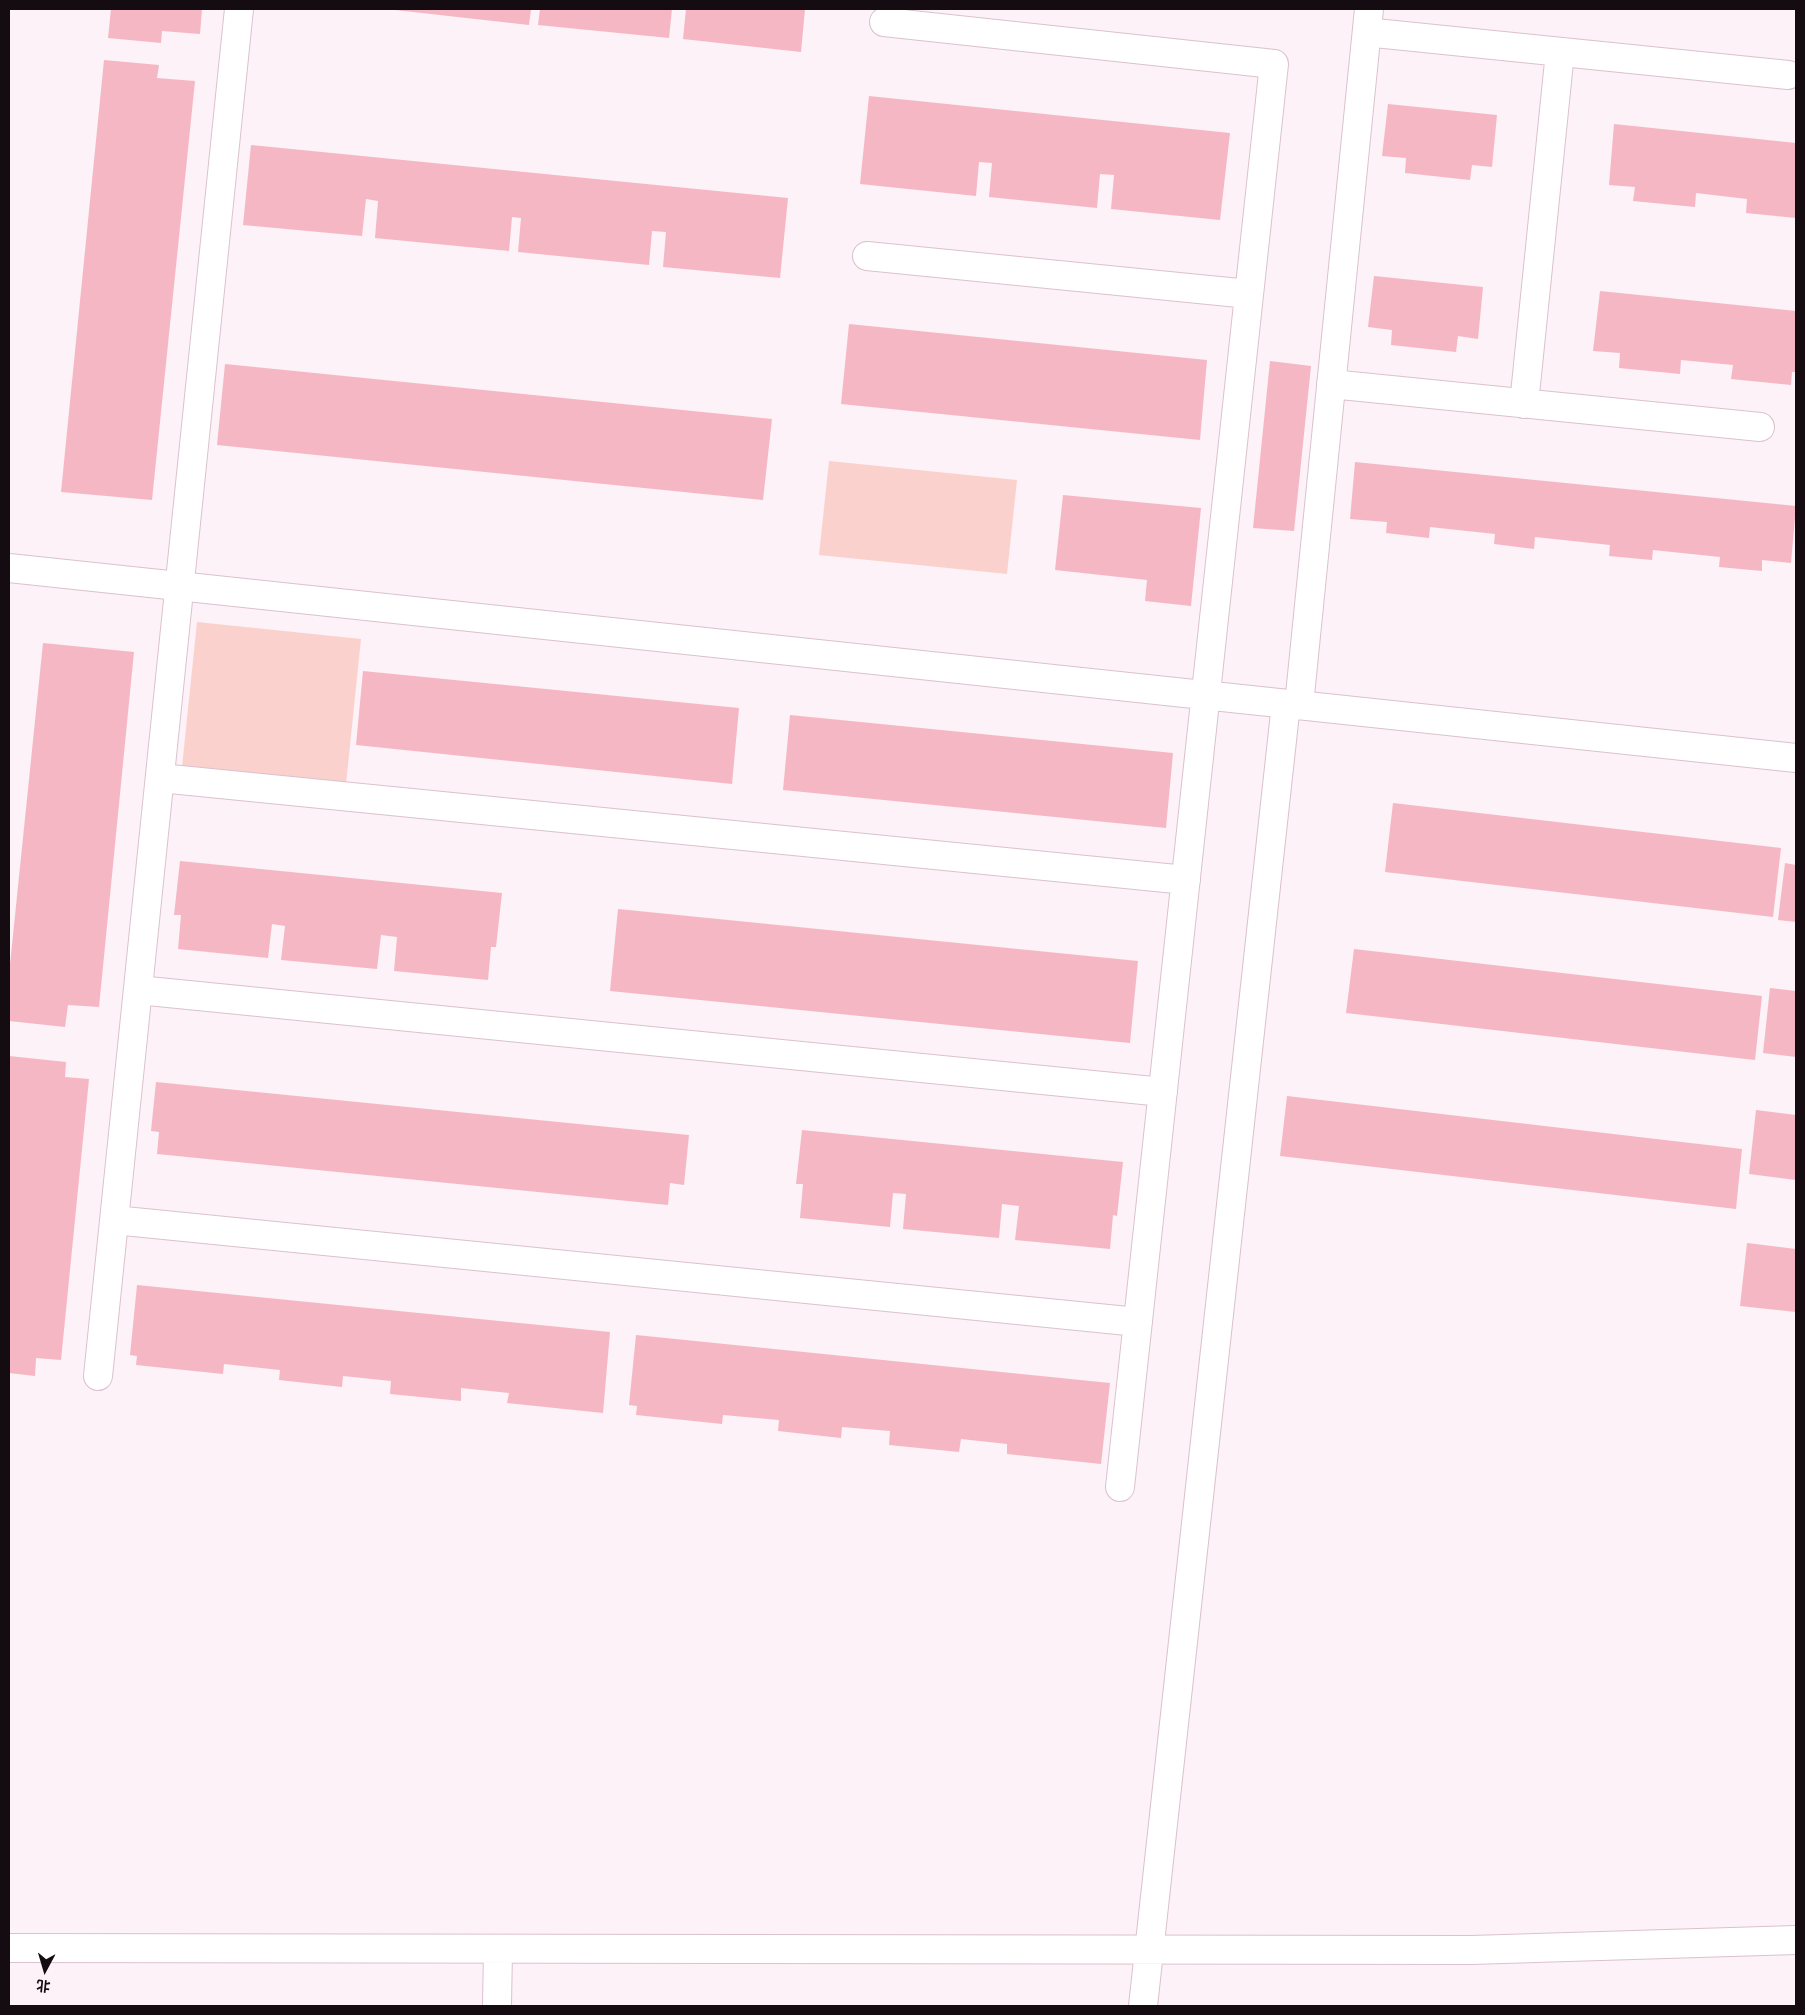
<!DOCTYPE html>
<html>
<head>
<meta charset="utf-8">
<style>
	body { margin:0 }
	#map { position:relative; width:1805px; height:2015px; overflow:hidden; background:#fcf2f7; font-family:Karla,"Noto Sans SC",sans-serif }
	canvas { display:block }
	.frame { position:absolute; inset:0; border:10px solid #150c11; pointer-events:none }
	.north { position:absolute; left:20px; top:1945px; width:50px; height:50px; -webkit-text-stroke:4px #fcf2f7; paint-order:stroke; rotate:186deg; font-size:14px; font-weight:700; line-height:20px; text-align:center; color:#150c11 }
	.north::after { content:''; display:block; margin:auto; width:18px; height:22px; background:#150c11; clip-path:polygon(50% 0,100% 100%,50% 72%,0 100%) }
</style>
</head>
<body>
<div id="map">
<canvas width="1805" height="2015"></canvas>
<div class="frame"></div>
<div class="north">北</div>
</div>
<script>
const g = document.querySelector('canvas').getContext('2d');
g.lineJoin = 'round';
function fill(path, color) {
  g.fillStyle = color;
  g.fill(path, 'evenodd');
}
function trace(path, color, width, dash) {
  g.strokeStyle = color;
  g.lineWidth = width;
  g.lineCap = dash ? 'butt' : 'round';
  g.setLineDash(dash || []);
  g.stroke(path);
}
const green = new Path2D(`
	M 829,461 L 1017,480 L 1007,574 L 819,555 Z
	M 197,622 L 361,639 L 346,784 L 182,767 Z`);
const building = new Path2D(`
	M 111,9 L 202,9 L 200,34 L 162,31 L 161,43 L 108,38 Z
	M 395,9 L 531,9 L 529,25 L 395,10 Z
	M 540,9 L 672,9 L 669,38 L 538,25 Z
	M 686,9 L 805,9 L 801,52 L 683,39 Z
	M 104,60 L 159,65 L 157,78 L 195,81 L 152,500 L 61,492 Z
	M 869,96 L 1230,133 L 1220,220 L 1111,209 L 1114,175 L 1100,174 L 1097,208 L 989,197 L 992,163 L 979,162 L 976,196 L 860,184 Z
	M 1388,104 L 1497,115 L 1492,167 L 1472,165 L 1470,180 L 1405,173 L 1406,158 L 1382,156 Z
	M 1614,124 L 1796,143 L 1796,218 L 1746,213 L 1747,199 L 1696,193 L 1695,207 L 1633,201 L 1635,187 L 1609,185 Z
	M 251,145 L 788,198 L 780,278 L 663,267 L 666,232 L 652,231 L 649,265 L 518,252 L 521,218 L 512,217 L 509,251 L 375,238 L 378,201 L 366,199 L 362,236 L 243,225 Z
	M 1374,276 L 1483,287 L 1478,339 L 1458,336 L 1456,352 L 1391,345 L 1392,330 L 1368,327 Z
	M 1600,291 L 1796,311 L 1796,372 L 1792,372 L 1791,385 L 1731,379 L 1733,365 L 1681,360 L 1680,374 L 1619,368 L 1620,353 L 1593,351 Z
	M 849,324 L 1207,360 L 1200,440 L 841,404 Z
	M 1270,361 L 1311,366 L 1294,531 L 1253,528 Z
	M 225,364 L 772,419 L 763,500 L 217,445 Z
	M 1355,462 L 1796,506 L 1791,563 L 1762,560 L 1762,571 L 1719,567 L 1720,557 L 1653,550 L 1652,560 L 1609,556 L 1610,545 L 1535,537 L 1534,549 L 1494,544 L 1495,534 L 1430,527 L 1429,538 L 1386,533 L 1387,522 L 1350,519 Z
	M 1063,495 L 1201,508 L 1191,606 L 1145,601 L 1147,580 L 1055,570 Z
	M 43,643 L 134,652 L 99,1007 L 68,1005 L 65,1027 L 9,1021 L 9,974 Z
	M 363,671 L 739,708 L 732,784 L 356,745 Z
	M 790,715 L 1173,753 L 1166,828 L 783,790 Z
	M 1393,803 L 1781,848 L 1773,917 L 1385,872 Z
	M 180,861 L 502,893 L 496,947 L 491,947 L 488,980 L 394,971 L 397,937 L 381,935 L 377,969 L 281,960 L 285,926 L 272,924 L 268,958 L 178,949 L 181,915 L 174,915 Z
	M 1785,863 L 1796,865 L 1796,922 L 1778,920 Z
	M 618,909 L 1138,961 L 1130,1043 L 610,991 Z
	M 1354,949 L 1762,996 L 1755,1060 L 1346,1013 Z
	M 1770,988 L 1796,991 L 1796,1057 L 1763,1053 Z
	M 9,1056 L 66,1062 L 65,1077 L 89,1079 L 61,1360 L 36,1358 L 35,1376 L 9,1373 Z
	M 156,1082 L 689,1135 L 684,1185 L 670,1183 L 668,1205 L 157,1154 L 159,1132 L 151,1131 Z
	M 1287,1096 L 1742,1149 L 1736,1209 L 1280,1156 Z
	M 1756,1110 L 1796,1115 L 1796,1180 L 1749,1174 Z
	M 802,1130 L 1123,1162 L 1117,1216 L 1113,1215 L 1110,1249 L 1015,1240 L 1019,1206 L 1002,1204 L 999,1238 L 903,1229 L 906,1194 L 893,1193 L 890,1227 L 800,1218 L 803,1184 L 796,1184 Z
	M 1747,1243 L 1796,1249 L 1796,1312 L 1740,1306 Z
	M 137,1285 L 610,1332 L 603,1413 L 507,1403 L 509,1393 L 461,1388 L 461,1401 L 390,1394 L 391,1381 L 343,1376 L 342,1387 L 279,1380 L 280,1370 L 224,1364 L 223,1374 L 136,1365 L 137,1356 L 130,1355 Z
	M 636,1335 L 1110,1383 L 1101,1464 L 1007,1454 L 1007,1444 L 961,1439 L 959,1452 L 889,1445 L 890,1431 L 842,1427 L 841,1438 L 778,1431 L 779,1420 L 723,1415 L 722,1424 L 636,1415 L 637,1406 L 629,1405 Z`);
const minor = new Path2D(`
	M 884,22 L 1274,64 L 1120,1487
	M 1375,33 L 1788,75
	M 867,256 L 1249,294
	M 1331,384 L 1760,427
	M 1524,404 L 1560,52
	M 9,568 L 1796,758
	M 1299,705 L 1369,9
	M 160,778 L 1186,880
	M 138,990 L 1163,1092
	M 114,1220 L 1138,1322
	M 98,1376 L 239,9
	M 9,1948 L 1471,1950 L 1796,1940
	M 497,2006 L 498,1949
	M 1143,2006 L 1286,704`);
fill(green, '#fbd1cd');
fill(building, '#f6b7c4');
trace(minor, '#dbc1cf', 30);
trace(minor, '#fff', 28);
</script>
</body>
</html>
